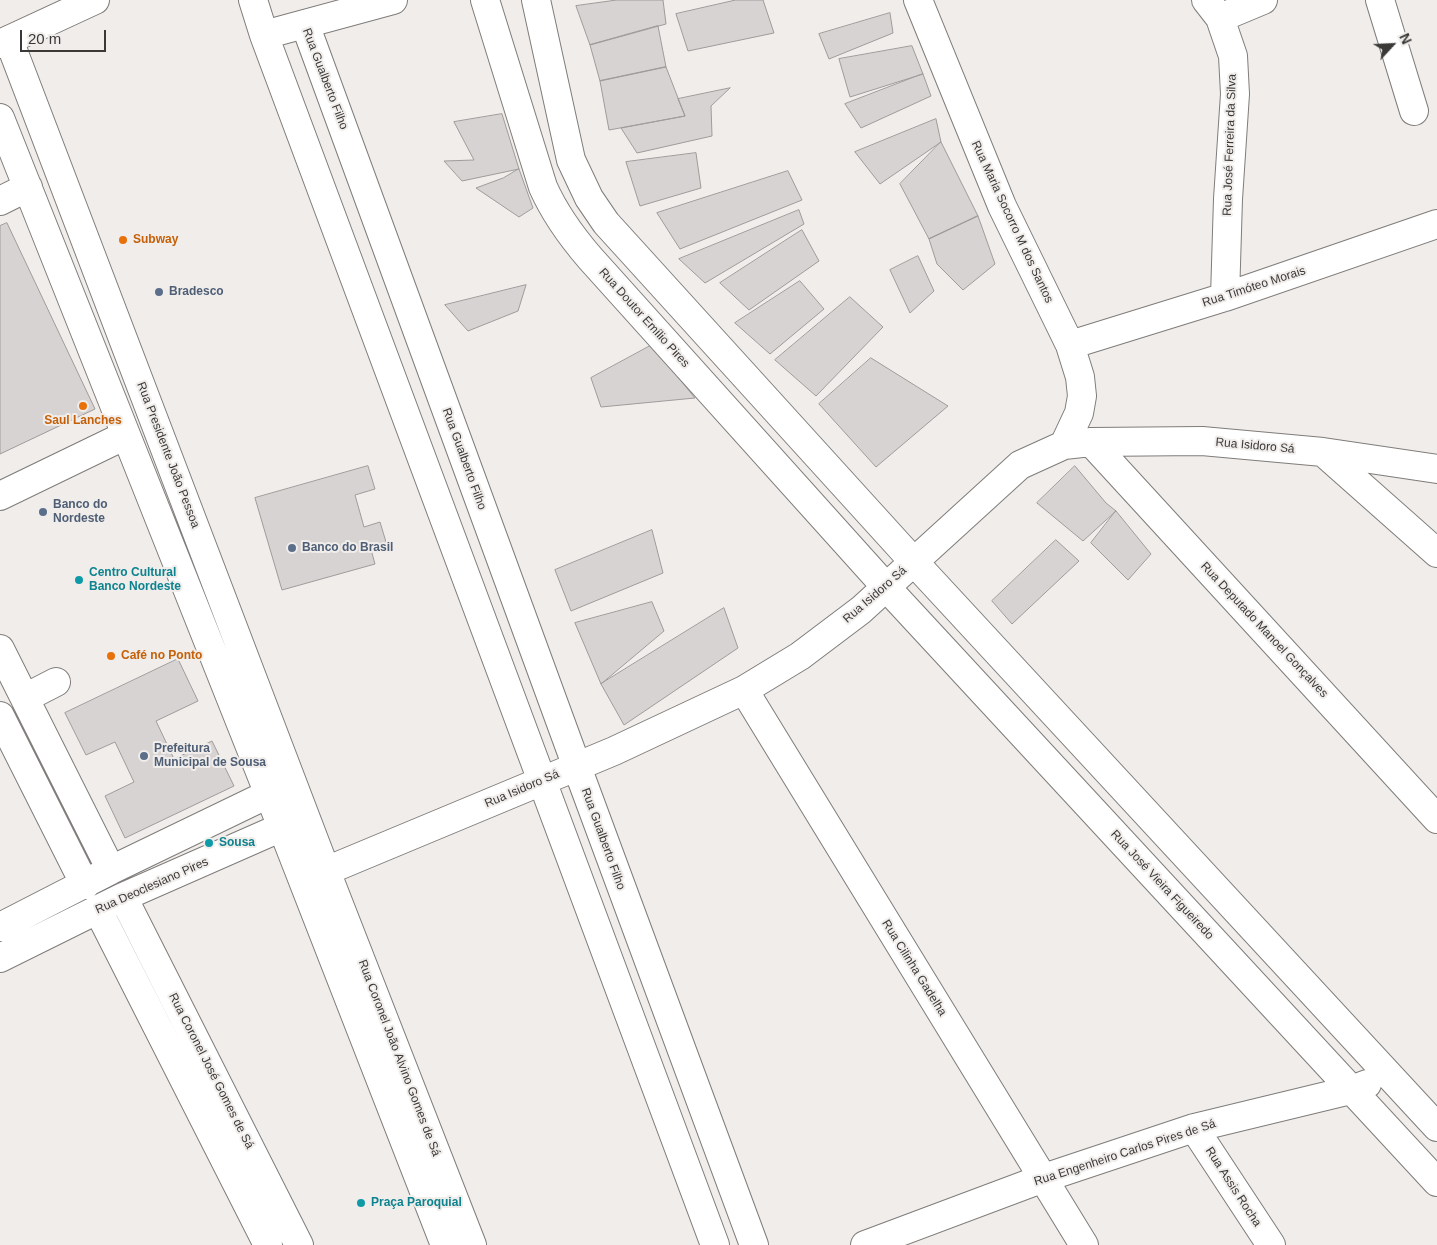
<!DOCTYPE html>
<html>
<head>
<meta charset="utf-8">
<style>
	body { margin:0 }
	#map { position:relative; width:1437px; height:1245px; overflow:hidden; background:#f0edeb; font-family:Arial,sans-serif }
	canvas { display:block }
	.north { position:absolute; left:1367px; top:20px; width:50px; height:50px; -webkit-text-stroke:4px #f0edeb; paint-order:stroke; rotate:65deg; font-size:14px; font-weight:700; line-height:20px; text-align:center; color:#3a3938 }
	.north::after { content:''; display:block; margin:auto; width:18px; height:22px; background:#3a3938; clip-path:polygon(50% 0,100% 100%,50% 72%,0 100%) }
	.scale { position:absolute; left:20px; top:30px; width:86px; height:22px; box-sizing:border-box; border:2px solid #3a3938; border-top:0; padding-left:6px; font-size:15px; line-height:18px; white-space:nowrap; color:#3a3938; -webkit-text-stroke:4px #f0edeb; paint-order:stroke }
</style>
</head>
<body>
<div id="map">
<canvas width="1437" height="1245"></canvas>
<div class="north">N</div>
<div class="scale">20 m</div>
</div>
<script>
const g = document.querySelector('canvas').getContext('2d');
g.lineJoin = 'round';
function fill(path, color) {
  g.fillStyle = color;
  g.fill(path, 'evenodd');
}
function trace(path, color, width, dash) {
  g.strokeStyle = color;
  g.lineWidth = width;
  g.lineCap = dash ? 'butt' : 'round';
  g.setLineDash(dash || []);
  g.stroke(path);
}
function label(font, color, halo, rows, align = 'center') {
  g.font = font + ' Arial,sans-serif';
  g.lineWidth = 4;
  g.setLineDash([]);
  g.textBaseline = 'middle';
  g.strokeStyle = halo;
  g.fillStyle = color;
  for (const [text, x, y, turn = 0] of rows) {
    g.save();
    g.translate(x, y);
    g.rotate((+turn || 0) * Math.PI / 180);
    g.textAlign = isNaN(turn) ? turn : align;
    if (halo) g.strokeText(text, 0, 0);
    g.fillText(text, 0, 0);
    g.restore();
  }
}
const building = new Path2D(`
	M 617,0 L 663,0 L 666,24 L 590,45 L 576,6 Z
	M 736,0 L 763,0 L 774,33 L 688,51 L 676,14 Z
	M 890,13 L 893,33 L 829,59 L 819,34 Z
	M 658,26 L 666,67 L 600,81 L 590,45 Z
	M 912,46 L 923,74 L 850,97 L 839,59 Z
	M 666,67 L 685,116 L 609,130 L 600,81 Z
	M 923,74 L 931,96 L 861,128 L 845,104 Z
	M 730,88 L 711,106 L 712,136 L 637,153 L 621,128 L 685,116 L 678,99 Z
	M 502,114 L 519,169 L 462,181 L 444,161 L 474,160 L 454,122 Z
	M 936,119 L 941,142 L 880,184 L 855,152 Z
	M 941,142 L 978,216 L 929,239 L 900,184 Z
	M 696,153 L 701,188 L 640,206 L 626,162 Z
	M 519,169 L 533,208 L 519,217 L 476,188 L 503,178 Z
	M 788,171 L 802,200 L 680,249 L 657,213 Z
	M 799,210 L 804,224 L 705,283 L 679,259 Z
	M 978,216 L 995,264 L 963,290 L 937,264 L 929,239 Z
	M 7,223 L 95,409 L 0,454 L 0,226 Z
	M 802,230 L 819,261 L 749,310 L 720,283 Z
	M 918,256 L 934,291 L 910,313 L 890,270 Z
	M 800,281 L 824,309 L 770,354 L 735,323 Z
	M 526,285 L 518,311 L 468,331 L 445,305 Z
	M 850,297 L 883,327 L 816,396 L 775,360 Z
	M 652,345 L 695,398 L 601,407 L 591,378 Z
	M 871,358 L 948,406 L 876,467 L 819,404 Z
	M 368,466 L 375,489 L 355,495 L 364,527 L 380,522 L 386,542 L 370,546 L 375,564 L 282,590 L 255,498 Z
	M 1075,466 L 1106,503 L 1116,511 L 1083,541 L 1037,503 Z
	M 1116,511 L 1151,554 L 1128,580 L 1091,543 Z
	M 652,530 L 663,573 L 571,611 L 555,570 Z
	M 1056,540 L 1079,561 L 1012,624 L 992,601 Z
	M 652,602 L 664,631 L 601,684 L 575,623 Z
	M 724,608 L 738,648 L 624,725 L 601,684 Z
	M 178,659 L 198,701 L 156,721 L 174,759 L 212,741 L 234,786 L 125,838 L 105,796 L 134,782 L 115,742 L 86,755 L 65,713 Z`);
const minor = new Path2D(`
	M 253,0 L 264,35 L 715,1245
	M 485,0 L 543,187 C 555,214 571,236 590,258 L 886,587 L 1437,1182
	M 536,0 L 571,160 L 589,198 L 606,223 L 914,562 L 1437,1127
	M 918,0 L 1002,206 L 1070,345 L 1080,377 L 1082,396 L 1079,413 L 1064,445
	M 1206,0 L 1220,18 L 1233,56 L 1235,94 L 1228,199 L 1225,297
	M 1380,0 L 1414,111
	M 1220,18 L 1263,0
	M 305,24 L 577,767 L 754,1245
	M 264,35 L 393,0
	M 9,40 L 326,871 L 472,1245
	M 0,118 L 282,827 L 445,1245
	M 0,201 L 28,187
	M 1070,345 L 1225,297 L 1437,224
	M 1091,442 L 1437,819
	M 1323,452 L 1437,553
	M 0,496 L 126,435
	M 0,649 L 111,870
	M 744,690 L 1084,1245
	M 25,698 L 56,682
	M 0,716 L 85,885
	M 326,871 L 614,751 L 744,690 L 800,656 L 861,610 L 1020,465 L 1064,445 L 1091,442 L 1202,441 L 1323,452 L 1437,469
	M 123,897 L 299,1245
	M 98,910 L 268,1245
	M 0,927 L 111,870 L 285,786
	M 0,958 L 123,897 L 298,820
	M 1194,1128 L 1271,1245
	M 865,1245 L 1044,1178 L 1194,1128 L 1351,1090 L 1367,1084`);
const major = new Path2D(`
	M 0,44 L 95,0`);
const markers = [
	[123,240,5,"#e8710a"],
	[159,292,5,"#5c6f8a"],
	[83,406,5,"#e8710a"],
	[43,512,5,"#5c6f8a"],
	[292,548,5,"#5c6f8a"],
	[79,580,5,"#0f9aa8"],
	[111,656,5,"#e8710a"],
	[144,756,5,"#5c6f8a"],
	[209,843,5,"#0f9aa8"],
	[361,1203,5,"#0f9aa8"]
];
const streetNames = [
	["Rua Gualberto Filho",325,79,69],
	["Rua José Ferreira da Silva",1230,145,-88],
	["Rua Maria Socorro M dos Santos",1012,222,65],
	["Rua Timóteo Morais",1254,287,-18],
	["Rua Doutor Emílio Pires",644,318,48],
	["Rua Isidoro Sá",1255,446,5],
	["Rua Presidente João Pessoa",168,455,69],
	["Rua Gualberto Filho",464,459,70],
	["Rua Isidoro Sá",875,595,-41],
	["Rua Deputado Manoel Gonçalves",1264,630,47],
	["Rua Isidoro Sá",522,789,-23],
	["Rua Gualberto Filho",603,839,70],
	["Rua José Vieira Figueiredo",1162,885,47],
	["Rua Deoclesiano Pires",152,886,-24],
	["Rua Cilinha Gadelha",914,968,58],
	["Rua Coronel João Alvino Gomes de Sá",399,1058,69],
	["Rua Coronel José Gomes de Sá",211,1071,63],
	["Rua Engenheiro Carlos Pires de Sá",1125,1153,-18],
	["Rua Assis Rocha",1233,1187,57]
];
const foodNames = [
	["Subway",133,240],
	["Saul Lanches",83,421,"center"],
	["Café no Ponto",121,656]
];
const serviceNames = [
	["Bradesco",169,292],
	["Banco do",53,505],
	["Nordeste",53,519],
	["Banco do Brasil",302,548],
	["Prefeitura",154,749],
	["Municipal de Sousa",154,763]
];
const cultureNames = [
	["Centro Cultural",89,573],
	["Banco Nordeste",89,587],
	["Sousa",219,843],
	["Praça Paroquial",371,1203]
];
fill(building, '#d7d3d3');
trace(building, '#9e9b9a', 1);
trace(minor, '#7f7c7a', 30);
trace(major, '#7f7c7a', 30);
trace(minor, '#fff', 28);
trace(major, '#fff', 28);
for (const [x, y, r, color] of markers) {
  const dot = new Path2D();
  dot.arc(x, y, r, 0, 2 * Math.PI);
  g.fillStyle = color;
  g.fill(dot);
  trace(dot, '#f0edeb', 2);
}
label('12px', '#3a3938', '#f0edeb', streetNames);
label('bold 12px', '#c56008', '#f0edeb', foodNames, 'left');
label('bold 12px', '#4e5e75', '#f0edeb', serviceNames, 'left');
label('bold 12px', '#0d838f', '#f0edeb', cultureNames, 'left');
</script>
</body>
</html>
